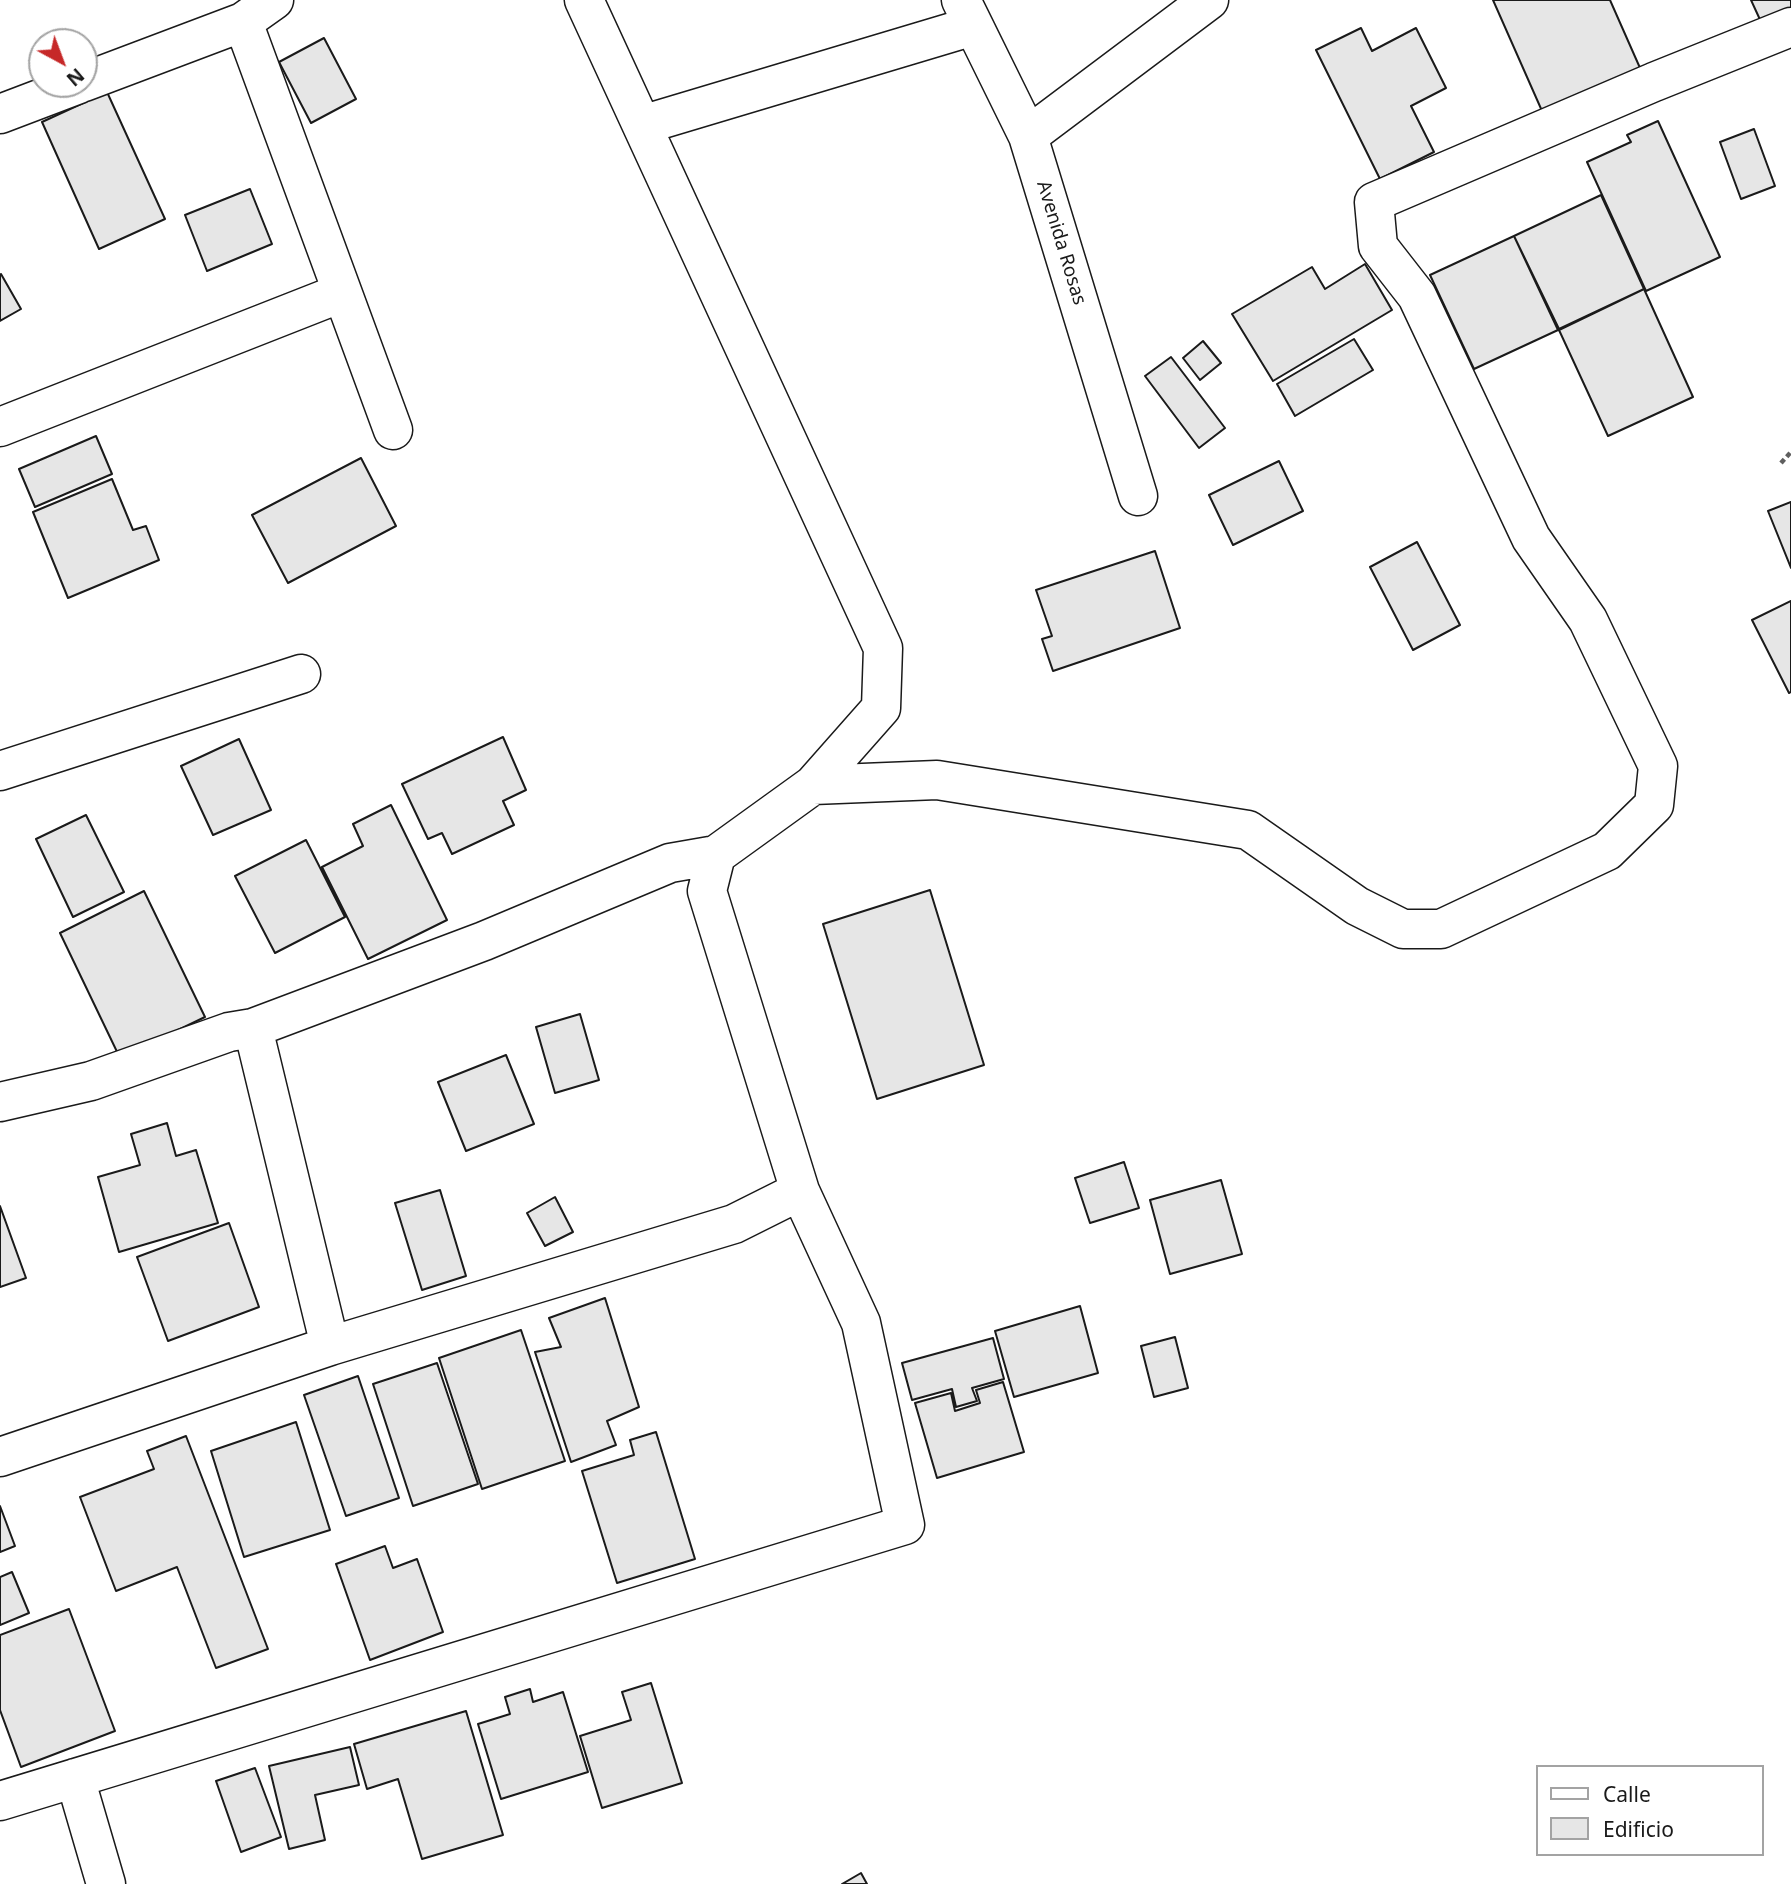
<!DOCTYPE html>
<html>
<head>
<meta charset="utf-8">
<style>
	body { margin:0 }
	#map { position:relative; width:1791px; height:1884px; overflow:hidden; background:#fff; font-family:"Noto Sans",sans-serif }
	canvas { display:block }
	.legend { position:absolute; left:1536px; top:1765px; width:228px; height:91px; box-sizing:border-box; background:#fff; border:2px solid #a3a3a3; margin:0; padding:9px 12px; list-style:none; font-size:21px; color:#1a1a1a }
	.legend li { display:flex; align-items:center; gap:14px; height:35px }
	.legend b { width:35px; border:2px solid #a3a3a3 }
	.north { position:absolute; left:28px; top:28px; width:70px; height:70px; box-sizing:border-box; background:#fff; border:2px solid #a3a3a3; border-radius:50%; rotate:139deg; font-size:19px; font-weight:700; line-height:28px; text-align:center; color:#1a1a1a }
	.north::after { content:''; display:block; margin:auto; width:24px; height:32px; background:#c62828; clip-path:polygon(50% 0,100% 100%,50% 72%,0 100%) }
</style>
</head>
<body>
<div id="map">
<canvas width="1791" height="1884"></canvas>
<ul class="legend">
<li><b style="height:9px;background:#fff"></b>Calle</li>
<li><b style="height:19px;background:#e6e6e6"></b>Edificio</li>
</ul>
<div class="north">N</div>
</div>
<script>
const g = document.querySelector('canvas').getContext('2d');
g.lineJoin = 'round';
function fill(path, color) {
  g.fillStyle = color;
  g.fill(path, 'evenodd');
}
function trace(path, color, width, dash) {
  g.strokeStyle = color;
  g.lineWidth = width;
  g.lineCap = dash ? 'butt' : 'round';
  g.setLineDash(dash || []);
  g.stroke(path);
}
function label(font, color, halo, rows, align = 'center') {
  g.font = font + ' "Noto Sans",sans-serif';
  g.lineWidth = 5;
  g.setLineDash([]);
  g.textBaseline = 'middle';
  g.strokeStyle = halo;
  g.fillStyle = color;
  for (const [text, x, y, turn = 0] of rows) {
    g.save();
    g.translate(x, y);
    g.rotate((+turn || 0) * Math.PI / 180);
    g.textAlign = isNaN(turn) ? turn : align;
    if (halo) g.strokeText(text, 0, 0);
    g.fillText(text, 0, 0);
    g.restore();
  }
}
const building = new Path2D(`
	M 1493,0 L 1610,0 L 1644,77 L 1546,120 Z
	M 1751,0 L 1791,0 L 1791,11 L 1762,24 Z
	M 1361,28 L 1372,51 L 1416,28 L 1446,88 L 1411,106 L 1434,152 L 1380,179 L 1316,50 Z
	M 324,38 L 356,99 L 311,123 L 279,62 Z
	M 107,92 L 165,219 L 99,249 L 42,122 Z
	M 1658,121 L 1720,257 L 1646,291 L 1587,162 L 1631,142 L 1627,135 Z
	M 1754,129 L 1775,186 L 1741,199 L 1720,142 Z
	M 250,189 L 272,244 L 207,271 L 185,215 Z
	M 1601,195 L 1644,289 L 1559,329 L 1514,236 Z
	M 1514,236 L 1558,330 L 1474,369 L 1430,275 Z
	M 1365,264 L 1392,310 L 1273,381 L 1232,314 L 1312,267 L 1325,289 Z
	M 1,274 L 21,309 L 0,321 L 0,275 Z
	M 1644,289 L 1693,397 L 1608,436 L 1559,330 Z
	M 1354,339 L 1373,370 L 1295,416 L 1277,384 Z
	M 1203,341 L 1221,363 L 1200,380 L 1183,358 Z
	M 1171,357 L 1225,428 L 1199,448 L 1145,376 Z
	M 96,436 L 112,474 L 35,507 L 19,469 Z
	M 361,458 L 396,526 L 288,583 L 252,515 Z
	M 1279,461 L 1303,511 L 1233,545 L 1209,495 Z
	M 112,479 L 133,530 L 146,526 L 159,560 L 68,598 L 33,512 Z
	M 1791,502 L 1791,568 L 1768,511 Z
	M 1417,542 L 1460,625 L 1413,650 L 1370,567 Z
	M 1155,551 L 1180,628 L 1053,671 L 1042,639 L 1052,636 L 1036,590 Z
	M 1791,601 L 1791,692 L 1789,693 L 1752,620 Z
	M 503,737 L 526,790 L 503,801 L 514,825 L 452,854 L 442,833 L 428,839 L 402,784 Z
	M 239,739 L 271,810 L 213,835 L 181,766 Z
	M 391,805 L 447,920 L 368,959 L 322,867 L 363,846 L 353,824 Z
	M 86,815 L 124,892 L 73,917 L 36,839 Z
	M 306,840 L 345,917 L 275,953 L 235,876 Z
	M 930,890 L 984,1065 L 877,1099 L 823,924 Z
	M 144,891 L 205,1017 L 120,1058 L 60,933 Z
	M 580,1014 L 599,1080 L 555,1093 L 536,1027 Z
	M 506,1055 L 534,1124 L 466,1151 L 438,1082 Z
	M 167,1123 L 176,1156 L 196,1150 L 218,1223 L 119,1252 L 98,1177 L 140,1165 L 131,1134 Z
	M 1124,1162 L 1139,1208 L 1090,1223 L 1075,1178 Z
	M 1221,1180 L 1242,1254 L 1170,1274 L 1150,1200 Z
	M 440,1190 L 466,1276 L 422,1290 L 395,1203 Z
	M 555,1197 L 573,1232 L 545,1246 L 527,1213 Z
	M 0,1206 L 26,1278 L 0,1287 Z
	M 229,1223 L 259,1307 L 168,1341 L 137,1257 Z
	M 605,1298 L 639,1407 L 607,1421 L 616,1445 L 571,1462 L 535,1352 L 561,1347 L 549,1318 Z
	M 1080,1306 L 1098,1373 L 1014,1397 L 995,1331 Z
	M 521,1330 L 565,1461 L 482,1489 L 439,1358 Z
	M 1175,1337 L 1188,1388 L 1154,1397 L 1141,1346 Z
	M 993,1338 L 1004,1379 L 972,1388 L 977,1401 L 956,1407 L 952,1389 L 912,1400 L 902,1363 Z
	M 437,1363 L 478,1484 L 413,1506 L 373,1384 Z
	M 358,1376 L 399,1498 L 346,1516 L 304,1395 Z
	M 1003,1382 L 1024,1452 L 937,1478 L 915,1403 L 951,1393 L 955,1411 L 980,1403 L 976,1390 Z
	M 296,1422 L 330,1530 L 244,1557 L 211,1451 Z
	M 656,1432 L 695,1559 L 617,1583 L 582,1471 L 634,1455 L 630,1440 Z
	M 186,1436 L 268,1649 L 216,1668 L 177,1567 L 116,1591 L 80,1497 L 154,1469 L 147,1451 Z
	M 0,1506 L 15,1546 L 0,1552 Z
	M 385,1546 L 393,1568 L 417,1559 L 443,1632 L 370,1660 L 336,1564 Z
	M 12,1572 L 29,1613 L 0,1625 L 0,1577 Z
	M 69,1609 L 115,1731 L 21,1767 L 0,1710 L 0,1635 Z
	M 651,1683 L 682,1783 L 602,1808 L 580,1736 L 631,1720 L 622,1692 Z
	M 530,1689 L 533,1702 L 563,1692 L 588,1772 L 501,1799 L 478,1724 L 510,1714 L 505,1697 Z
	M 466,1711 L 503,1835 L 422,1859 L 398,1779 L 367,1789 L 354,1744 Z
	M 350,1747 L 359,1785 L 315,1795 L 325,1840 L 289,1849 L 269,1766 Z
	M 255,1768 L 281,1837 L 241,1852 L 216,1781 Z
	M 861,1873 L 867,1884 L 842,1884 Z`);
const path = new Path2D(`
	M 1781,463 L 1791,452`);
const street = new Path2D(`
	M 274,0 L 243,22 L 393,430
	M 584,0 L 883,648 L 881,708 L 813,785
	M 961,0 L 1028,136 L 1138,496
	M 84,82 L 243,22
	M 0,114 L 79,84
	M 642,125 L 973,26
	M 1028,136 L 1209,0
	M 0,427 L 341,293
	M 0,771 L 301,674
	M 253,1028 L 330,1346
	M 0,1102 L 91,1081 L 229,1032 L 253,1028 L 484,941 L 670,863 L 716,855 L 813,785 L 937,780 L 1248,830 L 1357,906 L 1403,929 L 1441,929 L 1607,851 L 1654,805 L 1658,766 L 1588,620 L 1531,538 L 1417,296 L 1378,246 L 1374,202 L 1654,82 L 1791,27
	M 0,1457 L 330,1346 L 734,1224 L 800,1191
	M 75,1778 L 106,1884
	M 0,1801 L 905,1525 L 861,1323 L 800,1191 L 707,891 L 716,855`);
const streetNames = [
	["Avenida Rosas",1061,243,73]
];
fill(building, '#e6e6e6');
trace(building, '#1a1a1a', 2);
trace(street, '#1a1a1a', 41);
trace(path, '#5f5f5f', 4.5, [5, 3.5]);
trace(street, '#fff', 38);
label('19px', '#1a1a1a', '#fff', streetNames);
</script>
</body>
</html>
